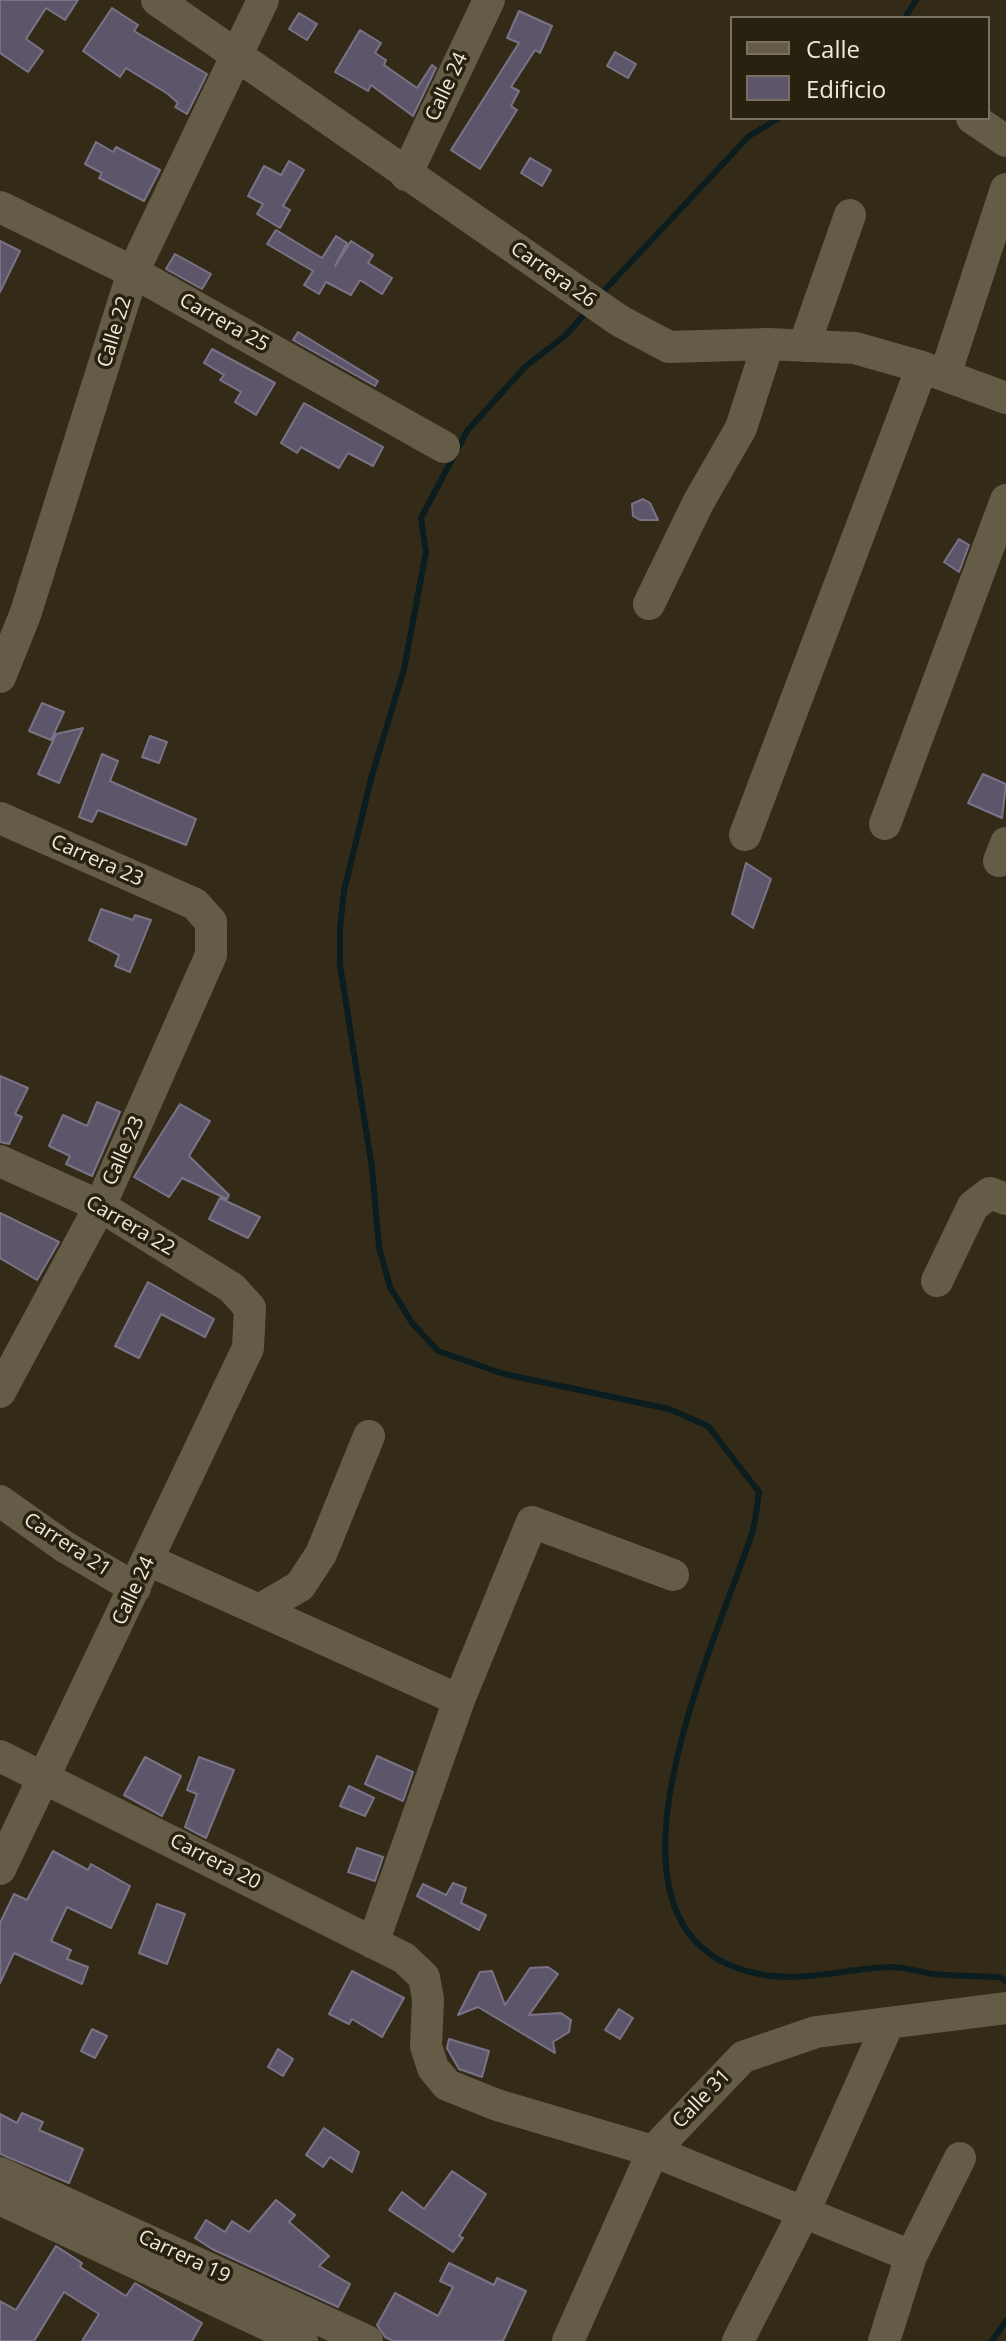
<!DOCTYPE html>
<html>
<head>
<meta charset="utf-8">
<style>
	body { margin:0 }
	#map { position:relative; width:1006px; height:2341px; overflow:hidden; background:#332b18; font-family:"Open Sans",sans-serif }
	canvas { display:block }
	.legend { position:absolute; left:730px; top:16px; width:260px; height:104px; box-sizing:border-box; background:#29210f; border:2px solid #787161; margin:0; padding:10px 14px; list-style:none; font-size:24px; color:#efe9dd }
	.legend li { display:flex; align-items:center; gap:16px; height:40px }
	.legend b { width:40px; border:2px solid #787161 }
</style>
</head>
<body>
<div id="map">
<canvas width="1006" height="2341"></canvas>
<ul class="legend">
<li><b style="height:10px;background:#655c48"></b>Calle</li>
<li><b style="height:22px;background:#5d5569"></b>Edificio</li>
</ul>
</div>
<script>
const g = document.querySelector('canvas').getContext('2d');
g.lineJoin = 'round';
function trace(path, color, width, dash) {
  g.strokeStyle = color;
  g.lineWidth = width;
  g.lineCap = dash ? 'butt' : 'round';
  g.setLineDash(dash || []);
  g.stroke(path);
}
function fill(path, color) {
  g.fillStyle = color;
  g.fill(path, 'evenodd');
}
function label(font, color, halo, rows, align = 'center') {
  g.font = font + ' "Open Sans",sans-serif';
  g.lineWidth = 7;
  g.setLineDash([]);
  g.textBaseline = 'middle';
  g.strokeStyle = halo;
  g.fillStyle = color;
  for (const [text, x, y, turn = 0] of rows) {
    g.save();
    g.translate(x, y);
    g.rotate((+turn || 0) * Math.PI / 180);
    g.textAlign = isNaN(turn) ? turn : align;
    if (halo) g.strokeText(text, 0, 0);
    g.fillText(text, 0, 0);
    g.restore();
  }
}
const stream = new Path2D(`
	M 905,18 L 916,0
	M 600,295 L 749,136 L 779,118
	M 588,310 L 566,335 L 526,366 L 467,431 L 421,518 L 426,552 L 404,669 L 372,775 L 344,891 L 340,928 L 340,965 L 372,1168 L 379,1247 L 390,1287 L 412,1323 L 438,1351 L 504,1374 L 669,1409 L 708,1426 L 759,1492 C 757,1505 756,1520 752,1533 C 718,1640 571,1938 759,1974 C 803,1983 847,1968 891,1967 C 905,1967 919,1972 933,1974 C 955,1976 977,1976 999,1977 L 1006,1981
	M 992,2341 L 1006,2321`);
const building = new Path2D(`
	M 0,0 L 78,0 L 65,20 L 46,8 L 26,39 L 43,51 L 28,72 L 0,53 Z
	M 112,8 L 138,25 L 134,31 L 207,74 L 187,114 L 175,107 L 178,103 L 168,94 L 126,68 L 120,77 L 83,51 Z
	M 519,11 L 552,26 L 540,53 L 535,50 L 511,87 L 519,91 L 511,106 L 517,110 L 480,169 L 451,150 L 519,43 L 507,38 Z
	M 299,13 L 317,24 L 307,40 L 289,29 Z
	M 360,30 L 381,43 L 375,53 L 386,60 L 384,65 L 417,88 L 432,65 L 436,68 L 413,116 L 371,85 L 368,91 L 335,72 Z
	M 615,52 L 636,64 L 628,78 L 607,66 Z
	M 96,142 L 113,152 L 116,147 L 160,170 L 144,201 L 99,178 L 102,173 L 85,164 Z
	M 530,158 L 551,170 L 542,186 L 521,173 Z
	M 289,161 L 304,170 L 283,206 L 290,210 L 280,228 L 257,214 L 263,204 L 248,196 L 264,166 L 281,175 Z
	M 276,230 L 322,258 L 336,236 L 347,243 L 335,266 L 351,241 L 373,255 L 368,263 L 392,278 L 382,294 L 360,280 L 351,295 L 326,282 L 319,294 L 304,285 L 313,271 L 267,244 Z
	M 0,241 L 20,251 L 0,292 Z
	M 175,254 L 211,274 L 202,289 L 166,269 Z
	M 298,332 L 378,381 L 375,386 L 293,340 Z
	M 212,349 L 275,383 L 256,415 L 235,402 L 241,392 L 220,380 L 224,375 L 204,363 Z
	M 304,403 L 383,447 L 373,466 L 348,453 L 339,468 L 301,447 L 297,453 L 281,443 Z
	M 643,499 L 650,503 L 658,520 L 640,520 L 633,516 L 632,504 Z
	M 959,539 L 969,545 L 959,572 L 944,562 Z
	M 42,703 L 64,712 L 51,740 L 29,731 Z
	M 83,728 L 59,783 L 38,774 L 56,734 Z
	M 150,736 L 167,742 L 159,763 L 142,757 Z
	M 102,754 L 118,761 L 110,781 L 196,819 L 186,845 L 98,810 L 92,822 L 79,817 Z
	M 983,774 L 1006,784 L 1002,818 L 968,803 Z
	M 746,863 L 771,879 L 753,928 L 732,914 Z
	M 101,909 L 133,920 L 135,915 L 151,920 L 130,972 L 115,966 L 119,955 L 89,940 Z
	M 0,1076 L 28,1088 L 15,1114 L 22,1117 L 9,1144 L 0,1142 Z
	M 97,1102 L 120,1112 L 92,1176 L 66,1164 L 70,1156 L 49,1146 L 63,1115 L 87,1126 Z
	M 180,1104 L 210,1121 L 189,1156 L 229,1195 L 227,1199 L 182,1178 L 169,1197 L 134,1177 Z
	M 220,1198 L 260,1217 L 248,1238 L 209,1219 Z
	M 0,1213 L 59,1242 L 37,1280 L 0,1258 Z
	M 148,1282 L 214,1319 L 205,1337 L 161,1314 L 139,1358 L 115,1346 Z
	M 377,1756 L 413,1772 L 403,1801 L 365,1784 Z
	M 145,1757 L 181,1776 L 162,1816 L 124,1795 Z
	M 199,1757 L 234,1770 L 206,1838 L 185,1827 L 197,1794 L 187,1790 Z
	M 349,1786 L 374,1798 L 365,1816 L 340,1806 Z
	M 357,1848 L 383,1857 L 375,1881 L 348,1872 Z
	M 53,1851 L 88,1870 L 91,1864 L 130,1886 L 111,1928 L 67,1907 L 51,1941 L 71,1950 L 67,1959 L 88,1967 L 82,1984 L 14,1953 L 0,1983 L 0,1923 L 14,1894 L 27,1900 Z
	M 453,1883 L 466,1888 L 461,1903 L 486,1915 L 479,1930 L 417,1896 L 423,1884 L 446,1895 Z
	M 157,1904 L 185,1914 L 167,1964 L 139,1953 Z
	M 548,1967 L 558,1974 L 529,2015 L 561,2013 L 571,2020 L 569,2032 L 553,2042 L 555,2053 L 478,2007 L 458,2015 L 480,1972 L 492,1971 L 505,2005 L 530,1968 Z
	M 352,1971 L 404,1998 L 382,2037 L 352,2019 L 349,2024 L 329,2014 Z
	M 619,2009 L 633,2018 L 620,2039 L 605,2030 Z
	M 92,2029 L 107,2036 L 95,2058 L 81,2051 Z
	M 449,2039 L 489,2051 L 482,2077 L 459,2069 L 447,2048 Z
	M 278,2049 L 293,2059 L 283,2076 L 268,2067 Z
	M 22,2113 L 43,2122 L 39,2130 L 83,2149 L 69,2183 L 0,2154 L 0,2114 L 17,2123 Z
	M 324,2128 L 359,2152 L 352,2172 L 330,2157 L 323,2167 L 306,2155 Z
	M 452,2171 L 486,2194 L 459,2236 L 463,2238 L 453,2252 L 389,2210 L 402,2192 L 424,2209 Z
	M 276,2200 L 295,2215 L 289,2222 L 329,2256 L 319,2266 L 350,2284 L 338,2307 L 212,2249 L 195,2238 L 206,2220 L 225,2232 L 232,2221 L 249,2232 Z
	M 56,2246 L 82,2263 L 80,2267 L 126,2296 L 135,2283 L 202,2323 L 192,2341 L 82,2341 L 99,2314 L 64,2292 L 34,2341 L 0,2341 L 0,2301 L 16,2310 Z
	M 449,2263 L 494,2285 L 497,2278 L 526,2291 L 503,2341 L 393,2341 L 385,2337 L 377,2325 L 395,2293 L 438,2316 L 453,2287 L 440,2281 Z`);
const minor = new Path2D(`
	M 157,0 L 620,321 L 669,347 L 768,344 L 855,348 L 922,367 L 1006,398
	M 972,118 L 1006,141
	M 406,175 L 489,0
	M 0,207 L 133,272 L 444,447
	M 804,346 L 850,215
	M 945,375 L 1006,189
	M 649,604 L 698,503 L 741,428 L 768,344
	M 0,677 L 25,615 L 133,272 L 263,0
	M 0,818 L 195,904 L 211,922 L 211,955 L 100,1206 L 0,1392
	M 885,824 L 1006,500
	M 745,835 L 922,367
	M 999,861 L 1006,843
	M 0,1161 L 100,1206 L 232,1288 L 250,1308 L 248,1348 L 0,1869
	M 937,1281 L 973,1206 L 990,1193 L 1006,1199
	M 0,1501 L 65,1547 L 135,1588
	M 148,1560 L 459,1700
	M 261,1609 L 300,1586 L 321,1554 L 369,1436
	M 0,1756 L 404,1958 L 424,1977 L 428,1999 L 426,2046 L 433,2068 L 447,2085 L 497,2105 L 653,2151 L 911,2256
	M 373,1943 L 459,1700 L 532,1522 L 673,1575
	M 0,2173 L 367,2341
	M 0,2199 L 302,2341
	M 568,2341 L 653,2151 L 743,2057 L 816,2032 L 1006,2008
	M 738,2341 L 804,2212 L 888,2024
	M 884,2341 L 911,2256 L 960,2158`);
const streetNames = [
	["Calle 24",447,87,-65],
	["Carrera 26",553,275,35],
	["Carrera 25",224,323,29],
	["Calle 22",115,332,-73],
	["Carrera 23",97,861,24],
	["Calle 23",124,1151,-66],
	["Carrera 22",130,1226,30],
	["Carrera 21",67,1545,33],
	["Calle 24",134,1591,-65],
	["Carrera 20",215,1862,27],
	["Calle 31",702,2099,-46],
	["Carrera 19",184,2257,25]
];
trace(stream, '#0b1d1f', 6);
fill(building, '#5d5569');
trace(building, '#7a7287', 2);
trace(minor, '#655c48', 32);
label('20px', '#efe9dd', '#29210f', streetNames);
</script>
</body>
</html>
